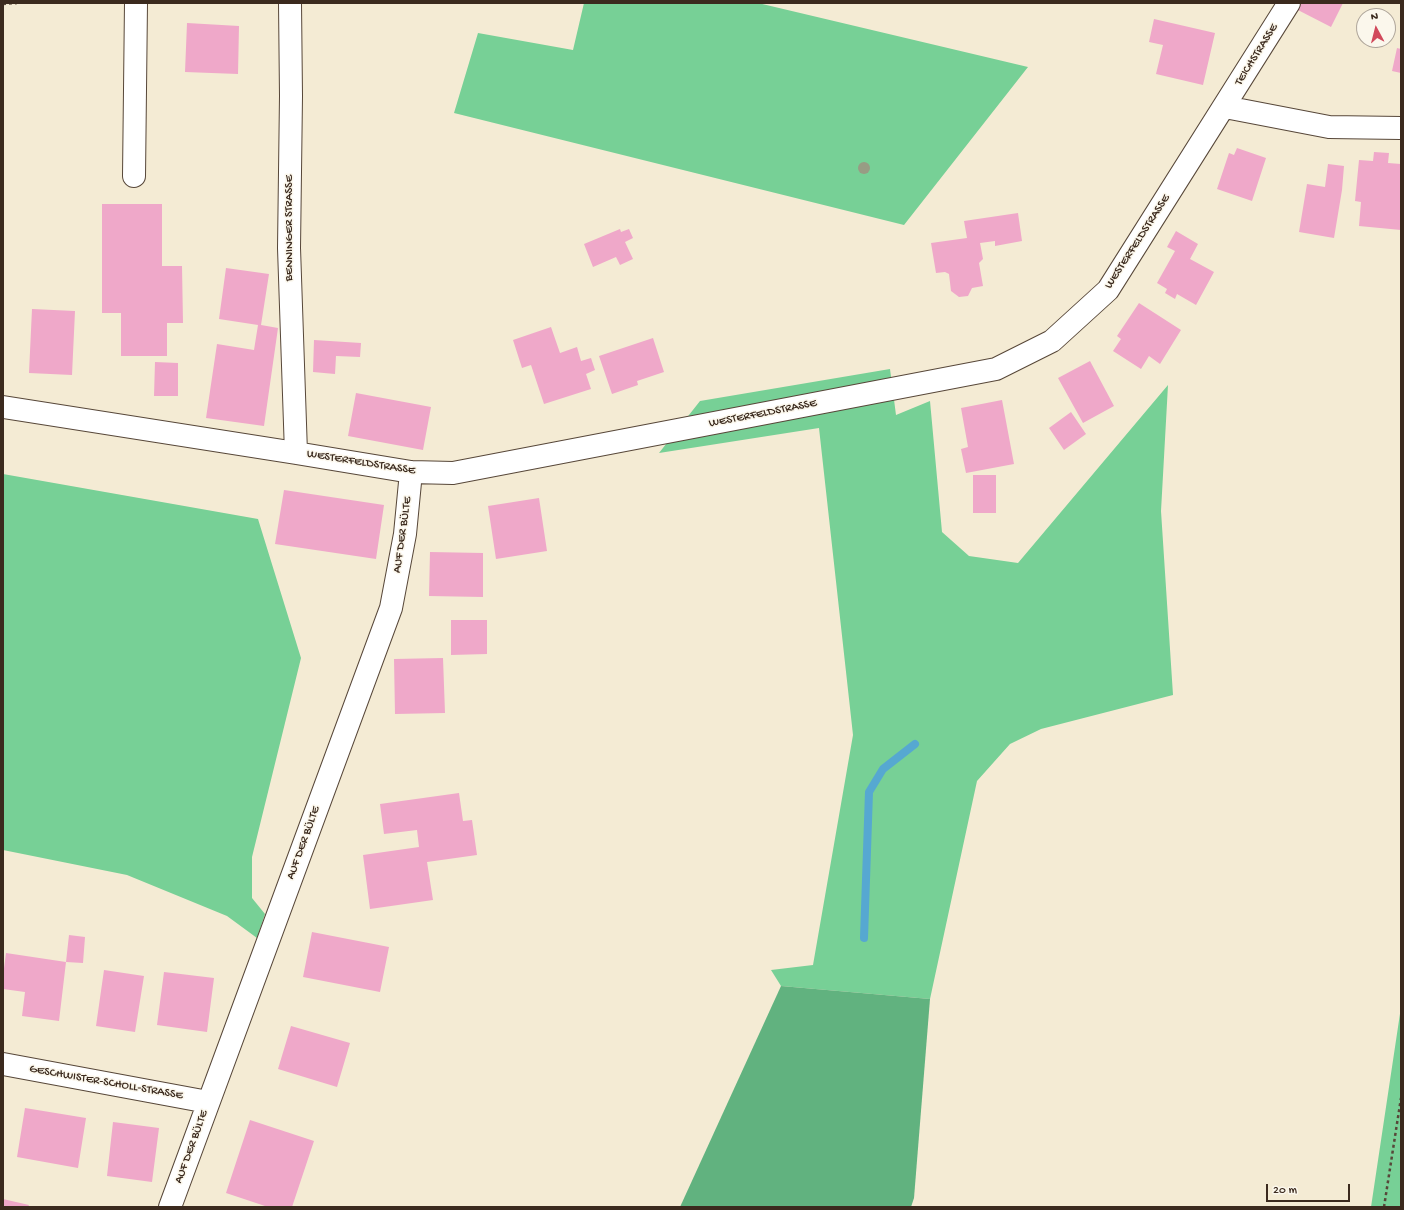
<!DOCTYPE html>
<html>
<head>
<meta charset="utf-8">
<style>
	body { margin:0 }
	#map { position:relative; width:1404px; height:1210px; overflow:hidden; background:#f4ebd4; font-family:"Gochi Hand",sans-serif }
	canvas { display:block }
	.frame { position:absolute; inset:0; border:4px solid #3b2a1e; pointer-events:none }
	.north { position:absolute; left:1356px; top:8px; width:40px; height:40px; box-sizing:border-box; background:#fbf7ec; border:1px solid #aea59a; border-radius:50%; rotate:353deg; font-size:11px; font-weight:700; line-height:16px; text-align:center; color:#3b2a1e }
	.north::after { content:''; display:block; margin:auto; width:14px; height:18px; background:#d1495b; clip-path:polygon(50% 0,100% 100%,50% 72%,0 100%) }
	.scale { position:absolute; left:1266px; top:1184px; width:84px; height:18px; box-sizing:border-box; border:2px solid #3b2a1e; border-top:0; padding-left:5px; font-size:12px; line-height:14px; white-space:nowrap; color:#3b2a1e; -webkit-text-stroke:3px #fbf7ec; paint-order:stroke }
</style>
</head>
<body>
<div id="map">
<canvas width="1404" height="1210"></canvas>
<div class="frame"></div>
<div class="north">N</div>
<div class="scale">20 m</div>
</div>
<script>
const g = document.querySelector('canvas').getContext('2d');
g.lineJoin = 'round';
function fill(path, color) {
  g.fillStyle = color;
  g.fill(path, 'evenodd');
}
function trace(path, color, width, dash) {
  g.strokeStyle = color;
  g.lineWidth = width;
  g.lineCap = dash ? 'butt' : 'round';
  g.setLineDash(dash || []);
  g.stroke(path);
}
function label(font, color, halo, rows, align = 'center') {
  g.font = font + ' "Gochi Hand",sans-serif';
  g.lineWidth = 3;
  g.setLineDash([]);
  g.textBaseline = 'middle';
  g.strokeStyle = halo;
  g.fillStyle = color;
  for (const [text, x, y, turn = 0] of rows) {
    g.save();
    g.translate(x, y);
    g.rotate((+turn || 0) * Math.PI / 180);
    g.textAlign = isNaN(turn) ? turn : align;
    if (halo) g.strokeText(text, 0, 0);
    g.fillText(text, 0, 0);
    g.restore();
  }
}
const green = new Path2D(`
	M 584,3 L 758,3 L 1028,67 L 904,225 L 454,113 L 478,33 L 573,50 Z
	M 890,369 L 896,415 L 930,401 L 942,532 L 969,556 L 1018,563 L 1168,385 L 1161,511 L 1173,695 L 1041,729 L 1010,744 L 977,781 L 930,999 L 781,986 L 771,970 L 813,965 L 853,735 L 819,428 L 659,453 L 700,401 Z
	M 3,474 L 258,519 L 301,658 L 252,857 L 252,898 L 265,914 L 257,938 L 227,916 L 127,875 L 3,850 Z
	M 1401,1007 L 1401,1207 L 1371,1207 Z`);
const forest = new Path2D(`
	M 781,986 L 930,999 L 914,1198 L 911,1207 L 680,1207 Z`);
const stream = new Path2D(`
	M 864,938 L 869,792 L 883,769 L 915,744`);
const building = new Path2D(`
	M 1297,3 L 1343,3 L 1331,27 L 1294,8 Z
	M 1154,19 L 1215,33 L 1203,85 L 1156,74 L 1163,45 L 1149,42 Z
	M 187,23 L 239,26 L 238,74 L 185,72 Z
	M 1397,48 L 1401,49 L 1401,73 L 1392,71 Z
	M 1237,148 L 1266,158 L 1252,201 L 1217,189 L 1229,153 L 1234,155 Z
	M 1374,152 L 1389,153 L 1388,163 L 1401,164 L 1401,230 L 1359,226 L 1361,202 L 1355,201 L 1359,160 L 1373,161 Z
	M 1328,164 L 1344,166 L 1342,190 L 1334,238 L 1299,232 L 1307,184 L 1325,187 Z
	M 102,204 L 162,204 L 162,266 L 182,266 L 183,323 L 167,323 L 167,356 L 121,356 L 121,313 L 102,313 Z
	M 1018,213 L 1022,241 L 995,246 L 995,241 L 980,243 L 983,259 L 979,263 L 983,286 L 972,288 L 968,296 L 959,297 L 951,291 L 949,274 L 945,272 L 936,273 L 931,243 L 967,238 L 964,221 Z
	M 620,229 L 621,232 L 629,229 L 633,238 L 625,242 L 633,259 L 620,265 L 616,257 L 593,267 L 584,244 Z
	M 1176,231 L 1198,244 L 1190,259 L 1214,272 L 1196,305 L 1177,294 L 1175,299 L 1165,293 L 1167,289 L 1157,283 L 1175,251 L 1167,247 Z
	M 226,268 L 269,274 L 261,325 L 278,328 L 264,426 L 206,418 L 217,344 L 254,350 L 258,325 L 219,319 Z
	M 1139,303 L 1181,330 L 1160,364 L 1149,356 L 1141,369 L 1113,351 L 1121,339 L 1117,336 Z
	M 32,309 L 75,311 L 72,375 L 29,373 Z
	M 551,327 L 560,353 L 577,347 L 581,361 L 591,358 L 595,370 L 586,374 L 591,389 L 544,404 L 531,365 L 522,368 L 513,340 Z
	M 653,338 L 664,372 L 637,381 L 638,385 L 612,394 L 599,356 Z
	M 314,340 L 361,343 L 360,357 L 336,356 L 335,374 L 313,372 Z
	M 1090,361 L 1114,406 L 1083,423 L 1058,378 Z
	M 155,362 L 178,363 L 178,396 L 154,396 Z
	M 356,393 L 431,407 L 423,450 L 348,436 Z
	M 1002,400 L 1014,464 L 966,473 L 961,449 L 968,447 L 961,408 Z
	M 1071,412 L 1086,434 L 1064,450 L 1049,428 Z
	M 973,475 L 996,475 L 996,513 L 973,513 Z
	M 284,490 L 384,505 L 376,559 L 275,544 Z
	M 539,498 L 547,551 L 496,559 L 488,506 Z
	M 430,552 L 483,553 L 483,597 L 429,596 Z
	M 451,620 L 487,620 L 487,654 L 451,655 Z
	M 443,658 L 445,713 L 395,714 L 394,659 Z
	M 459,793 L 463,821 L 472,820 L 477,855 L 427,862 L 433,900 L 370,909 L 363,855 L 419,847 L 417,830 L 384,834 L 380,804 Z
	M 312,932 L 389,947 L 380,992 L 303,977 Z
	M 69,935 L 85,937 L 83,963 L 66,962 Z
	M 6,953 L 66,962 L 59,1021 L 22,1016 L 25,992 L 3,989 L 3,976 Z
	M 104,970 L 144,976 L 135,1032 L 96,1026 Z
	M 164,972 L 214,978 L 207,1032 L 157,1025 Z
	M 291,1026 L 350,1043 L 337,1087 L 278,1069 Z
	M 25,1108 L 86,1118 L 78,1168 L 17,1157 Z
	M 250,1120 L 314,1141 L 292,1207 L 268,1207 L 226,1193 Z
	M 113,1122 L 159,1128 L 152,1182 L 107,1176 Z
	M 3,1199 L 29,1205 L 28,1207 L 3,1207 Z`);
const path = new Path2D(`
	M 3,4 L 17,3
	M 1384,1207 L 1401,1098`);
const minor = new Path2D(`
	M 290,3 L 291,96 L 289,248 L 296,453
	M 1225,107 L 1329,127 L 1401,128
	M 134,176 L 136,3
	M 3,407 L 296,453 L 411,472 L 453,473 L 996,369 L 1052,341 L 1108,290 L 1289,3
	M 3,1064 L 208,1102
	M 170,1207 L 391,608 L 405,534 L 411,472`);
const trees = [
	[864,168]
];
const streetNames = [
	["TEICHSTRASSE",1257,55,-58],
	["BENNINGER STRASSE",290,228,-90],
	["WESTERFELDSTRASSE",1138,242,-57],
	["WESTERFELDSTRASSE",763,414,-11],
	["WESTERFELDSTRASSE",361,463,9],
	["AUF DER BÜLTE",403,535,-82],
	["AUF DER BÜLTE",304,843,-70],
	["GESCHWISTER-SCHOLL-STRASSE",106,1083,10],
	["AUF DER BÜLTE",192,1147,-70]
];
fill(green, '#77d096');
fill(forest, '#61b27f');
trace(stream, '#56a8d1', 8);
fill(building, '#efa8c9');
trace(minor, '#574739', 24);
trace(path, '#574739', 2.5, [3, 3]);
trace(minor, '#fff', 22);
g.fillStyle = '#989c84';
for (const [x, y] of trees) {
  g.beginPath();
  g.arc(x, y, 6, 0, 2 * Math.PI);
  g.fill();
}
label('12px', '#3b2a1e', '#fbf7ec', streetNames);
</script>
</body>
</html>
